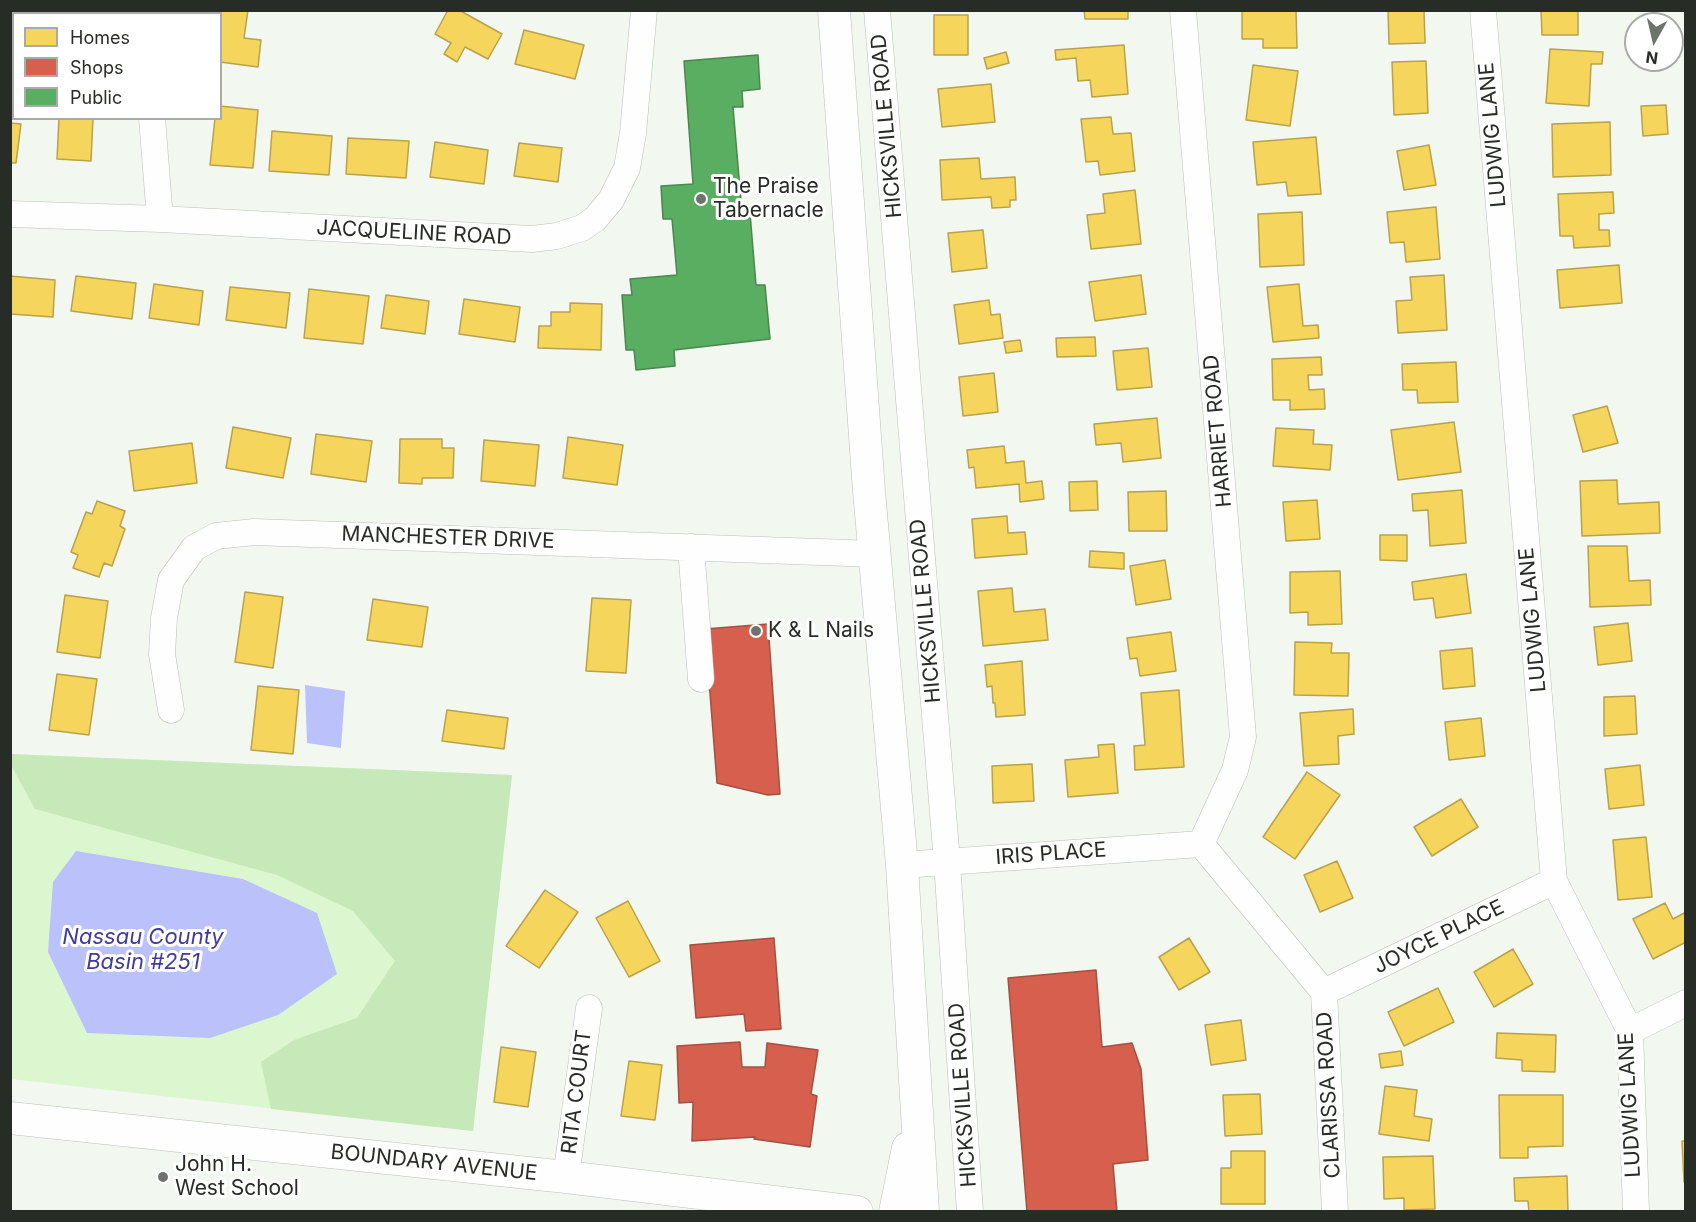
<!DOCTYPE html>
<html>
<head>
<meta charset="utf-8">
<style>
	body { margin:0 }
	#map { position:relative; width:1696px; height:1222px; overflow:hidden; background:#f2f8f0; font-family:Inter,sans-serif }
	canvas { display:block }
	.frame { position:absolute; inset:0; border:12px solid #282c27; pointer-events:none }
	.legend { position:absolute; left:12px; top:12px; width:210px; height:108px; box-sizing:border-box; background:#fff; border:2px solid #a9aba9; margin:0; padding:8px 10px; list-style:none; font-size:18px; color:#282c27 }
	.legend li { display:flex; align-items:center; gap:12px; height:30px }
	.legend b { width:30px; border:2px solid #a9aba9 }
	.north { position:absolute; left:1624px; top:12px; width:60px; height:60px; box-sizing:border-box; background:#fff; border:2px solid #a9aba9; border-radius:50%; rotate:188deg; font-size:16px; font-weight:700; line-height:24px; text-align:center; color:#282c27 }
	.north::after { content:''; display:block; margin:auto; width:21px; height:27px; background:#6f736d; clip-path:polygon(50% 0,100% 100%,50% 72%,0 100%) }
</style>
</head>
<body>
<div id="map">
<canvas width="1696" height="1222"></canvas>
<div class="frame"></div>
<ul class="legend">
<li><b style="height:16px;background:#f6d55c"></b>Homes</li>
<li><b style="height:16px;background:#d6604d"></b>Shops</li>
<li><b style="height:16px;background:#5aae61"></b>Public</li>
</ul>
<div class="north">N</div>
</div>
<script>
const g = document.querySelector('canvas').getContext('2d');
g.lineJoin = 'round';
function fill(path, color) {
  g.fillStyle = color;
  g.fill(path, 'evenodd');
}
function trace(path, color, width, dash) {
  g.strokeStyle = color;
  g.lineWidth = width;
  g.lineCap = dash ? 'butt' : 'round';
  g.setLineDash(dash || []);
  g.stroke(path);
}
function label(font, color, halo, rows, align = 'center') {
  g.font = font + ' Inter,sans-serif';
  g.lineWidth = 6;
  g.setLineDash([]);
  g.textBaseline = 'middle';
  g.strokeStyle = halo;
  g.fillStyle = color;
  for (const [text, x, y, turn = 0] of rows) {
    g.save();
    g.translate(x, y);
    g.rotate((+turn || 0) * Math.PI / 180);
    g.textAlign = isNaN(turn) ? turn : align;
    if (halo) g.strokeText(text, 0, 0);
    g.fillText(text, 0, 0);
    g.restore();
  }
}
const green = new Path2D(`
	M 11,754 L 512,775 L 473,1131 L 11,1079 Z`);
const forest = new Path2D(`
	M 10,754 L 512,775 L 473,1131 L 271,1109 L 261,1062 L 294,1040 L 357,1018 L 395,961 L 353,911 L 277,875 L 35,809 L 11,765 Z`);
const water = new Path2D(`
	M 305,685 L 345,691 L 341,748 L 307,743 Z
	M 76,851 L 243,879 L 317,913 L 337,974 L 278,1015 L 210,1038 L 87,1033 L 48,952 L 53,882 Z`);
const homes = new Path2D(`
	M 50,10 L 84,10 L 83,14 L 50,14 Z
	M 216,10 L 248,10 L 244,38 L 261,40 L 258,67 L 220,62 L 220,14 L 215,14 Z
	M 448,10 L 459,10 L 502,34 L 488,59 L 465,47 L 457,62 L 444,54 L 451,43 L 435,34 Z
	M 1084,10 L 1128,10 L 1128,19 L 1085,19 Z
	M 1242,10 L 1296,10 L 1297,48 L 1263,48 L 1263,39 L 1242,39 Z
	M 1371,10 L 1424,10 L 1425,43 L 1389,44 L 1388,11 Z
	M 1541,10 L 1578,10 L 1578,35 L 1542,35 Z
	M 934,15 L 968,15 L 968,55 L 934,55 Z
	M 524,30 L 584,45 L 575,79 L 515,64 Z
	M 1124,45 L 1128,94 L 1092,97 L 1090,80 L 1078,81 L 1076,58 L 1056,60 L 1055,50 Z
	M 1550,49 L 1603,52 L 1602,64 L 1591,64 L 1589,106 L 1546,103 Z
	M 1006,52 L 1009,63 L 987,69 L 984,58 Z
	M 1426,61 L 1428,113 L 1394,115 L 1392,62 Z
	M 1253,65 L 1298,71 L 1290,126 L 1246,120 Z
	M 991,84 L 995,122 L 942,127 L 938,89 Z
	M 1666,105 L 1668,134 L 1643,136 L 1641,106 Z
	M 220,106 L 258,110 L 253,168 L 210,165 L 215,118 L 220,118 Z
	M 1111,117 L 1113,134 L 1131,133 L 1135,171 L 1100,175 L 1098,161 L 1086,162 L 1081,119 Z
	M 59,118 L 93,118 L 91,161 L 57,159 Z
	M 1610,122 L 1611,175 L 1553,177 L 1552,124 Z
	M 10,123 L 21,124 L 16,163 L 10,163 Z
	M 272,131 L 332,136 L 329,175 L 269,171 Z
	M 1316,137 L 1321,194 L 1288,196 L 1286,182 L 1257,185 L 1253,142 Z
	M 348,138 L 409,141 L 406,178 L 346,174 Z
	M 435,142 L 488,150 L 484,184 L 430,177 Z
	M 519,143 L 562,148 L 558,182 L 514,176 Z
	M 1429,145 L 1436,185 L 1404,190 L 1397,151 Z
	M 979,158 L 981,179 L 1015,177 L 1016,200 L 1010,200 L 1010,207 L 992,208 L 991,197 L 942,200 L 940,160 Z
	M 1135,190 L 1141,244 L 1091,249 L 1087,215 L 1105,213 L 1103,194 Z
	M 1613,192 L 1614,213 L 1599,214 L 1599,230 L 1609,230 L 1610,246 L 1574,248 L 1573,236 L 1560,236 L 1558,194 Z
	M 1436,207 L 1440,259 L 1406,262 L 1404,242 L 1390,243 L 1387,212 Z
	M 1302,212 L 1304,265 L 1260,267 L 1258,214 Z
	M 983,230 L 987,268 L 952,272 L 948,233 Z
	M 1619,265 L 1622,303 L 1560,308 L 1557,270 Z
	M 1141,275 L 1146,314 L 1095,321 L 1089,282 Z
	M 1444,275 L 1447,330 L 1398,333 L 1396,301 L 1412,300 L 1410,277 Z
	M 10,276 L 55,280 L 53,317 L 10,314 Z
	M 76,276 L 136,283 L 132,319 L 71,311 Z
	M 154,284 L 203,291 L 199,325 L 149,318 Z
	M 1299,284 L 1303,326 L 1318,325 L 1319,338 L 1273,342 L 1267,287 Z
	M 230,287 L 290,293 L 286,328 L 226,320 Z
	M 309,289 L 369,296 L 363,344 L 304,338 Z
	M 386,295 L 429,301 L 425,334 L 381,328 Z
	M 464,299 L 520,307 L 515,342 L 459,334 Z
	M 989,300 L 991,315 L 1000,314 L 1003,338 L 959,344 L 954,305 Z
	M 570,303 L 602,304 L 601,350 L 538,348 L 539,326 L 551,326 L 551,312 L 570,312 Z
	M 1095,337 L 1096,356 L 1057,357 L 1056,338 Z
	M 1020,340 L 1022,351 L 1006,353 L 1004,342 Z
	M 1148,348 L 1152,387 L 1117,390 L 1113,351 Z
	M 1321,357 L 1322,375 L 1308,375 L 1309,390 L 1324,389 L 1325,409 L 1290,410 L 1290,400 L 1273,400 L 1272,359 Z
	M 1456,362 L 1458,402 L 1418,403 L 1417,390 L 1403,390 L 1402,364 Z
	M 994,373 L 998,412 L 963,416 L 959,377 Z
	M 1607,406 L 1618,443 L 1583,452 L 1573,415 Z
	M 1157,418 L 1161,458 L 1123,462 L 1121,443 L 1096,445 L 1094,424 Z
	M 1454,422 L 1461,472 L 1398,480 L 1391,430 Z
	M 233,427 L 291,438 L 283,478 L 226,468 Z
	M 1276,428 L 1314,430 L 1313,444 L 1332,445 L 1330,470 L 1273,466 Z
	M 316,434 L 372,441 L 366,482 L 311,474 Z
	M 568,437 L 623,445 L 617,485 L 563,478 Z
	M 400,439 L 442,439 L 442,448 L 454,448 L 453,478 L 422,478 L 422,484 L 399,483 Z
	M 484,440 L 539,445 L 535,486 L 481,481 Z
	M 192,443 L 197,483 L 134,491 L 129,451 Z
	M 1004,446 L 1006,463 L 1024,461 L 1026,483 L 1042,481 L 1044,499 L 1020,502 L 1019,484 L 976,488 L 974,467 L 969,468 L 967,450 Z
	M 1617,480 L 1618,504 L 1659,502 L 1660,533 L 1582,536 L 1580,481 Z
	M 1097,481 L 1098,510 L 1070,511 L 1069,482 Z
	M 1462,490 L 1466,543 L 1430,546 L 1428,510 L 1413,511 L 1412,494 Z
	M 1166,491 L 1167,531 L 1129,531 L 1128,492 Z
	M 1317,500 L 1320,539 L 1286,541 L 1283,502 Z
	M 97,501 L 125,511 L 120,526 L 125,529 L 112,566 L 104,563 L 99,577 L 73,568 L 78,555 L 71,552 L 86,512 L 92,514 Z
	M 1007,516 L 1008,533 L 1025,532 L 1027,554 L 975,558 L 972,519 Z
	M 1380,535 L 1407,535 L 1407,561 L 1380,560 Z
	M 1588,546 L 1627,546 L 1629,581 L 1650,580 L 1651,605 L 1590,607 Z
	M 1090,551 L 1124,553 L 1124,569 L 1089,567 Z
	M 1165,560 L 1171,599 L 1136,605 L 1130,566 Z
	M 1340,571 L 1342,624 L 1308,625 L 1308,612 L 1290,613 L 1290,572 Z
	M 1466,574 L 1471,613 L 1436,618 L 1433,598 L 1414,600 L 1412,582 Z
	M 1012,588 L 1014,612 L 1045,609 L 1048,640 L 983,646 L 978,591 Z
	M 245,592 L 283,597 L 273,668 L 235,662 Z
	M 65,595 L 108,601 L 100,658 L 57,652 Z
	M 592,598 L 631,600 L 626,673 L 586,671 Z
	M 373,599 L 428,607 L 422,647 L 367,640 Z
	M 1628,623 L 1632,661 L 1598,665 L 1594,627 Z
	M 1171,632 L 1176,671 L 1140,676 L 1137,658 L 1130,659 L 1127,638 Z
	M 1295,642 L 1332,643 L 1331,653 L 1349,653 L 1348,696 L 1294,695 Z
	M 1472,648 L 1475,686 L 1443,689 L 1440,651 Z
	M 1022,661 L 1025,715 L 996,717 L 995,703 L 993,703 L 992,686 L 987,687 L 985,665 Z
	M 57,674 L 97,679 L 89,735 L 49,730 Z
	M 258,686 L 299,690 L 293,754 L 251,750 Z
	M 1179,690 L 1184,767 L 1135,770 L 1134,746 L 1145,745 L 1141,693 Z
	M 1635,696 L 1637,734 L 1604,736 L 1604,697 Z
	M 1353,709 L 1354,734 L 1338,736 L 1339,764 L 1304,766 L 1300,713 Z
	M 447,710 L 508,718 L 504,749 L 442,741 Z
	M 1481,718 L 1485,756 L 1449,760 L 1445,722 Z
	M 1114,744 L 1118,793 L 1068,797 L 1065,760 L 1099,757 L 1098,745 Z
	M 1032,764 L 1034,801 L 993,803 L 992,766 Z
	M 1640,765 L 1644,805 L 1609,809 L 1605,769 Z
	M 1307,772 L 1340,795 L 1295,859 L 1263,837 Z
	M 1461,799 L 1478,827 L 1432,856 L 1414,827 Z
	M 1646,837 L 1652,897 L 1618,900 L 1613,840 Z
	M 1337,861 L 1353,898 L 1320,912 L 1304,875 Z
	M 545,890 L 578,912 L 539,968 L 506,946 Z
	M 628,901 L 660,961 L 629,977 L 596,918 Z
	M 1665,903 L 1673,919 L 1686,912 L 1686,942 L 1653,959 L 1633,919 Z
	M 1189,938 L 1210,972 L 1179,990 L 1159,957 Z
	M 1513,949 L 1533,984 L 1494,1007 L 1474,972 Z
	M 1438,988 L 1454,1022 L 1404,1046 L 1388,1012 Z
	M 1241,1020 L 1246,1060 L 1211,1065 L 1205,1025 Z
	M 1497,1033 L 1556,1035 L 1555,1072 L 1522,1071 L 1522,1060 L 1496,1058 Z
	M 501,1047 L 536,1052 L 528,1107 L 494,1102 Z
	M 1401,1051 L 1403,1065 L 1381,1068 L 1379,1054 Z
	M 629,1061 L 662,1065 L 655,1120 L 621,1116 Z
	M 1385,1086 L 1417,1090 L 1414,1116 L 1432,1119 L 1429,1141 L 1379,1134 Z
	M 1260,1094 L 1262,1134 L 1225,1136 L 1223,1095 Z
	M 1499,1095 L 1563,1095 L 1563,1146 L 1528,1147 L 1528,1158 L 1500,1158 Z
	M 1682,1141 L 1686,1141 L 1686,1182 L 1684,1182 Z
	M 1231,1151 L 1265,1151 L 1265,1204 L 1221,1204 L 1221,1168 L 1231,1168 Z
	M 1433,1156 L 1435,1209 L 1404,1210 L 1404,1198 L 1384,1199 L 1383,1157 Z
	M 1567,1176 L 1568,1212 L 1529,1212 L 1528,1201 L 1515,1201 L 1514,1178 Z`);
const shops = new Path2D(`
	M 768,624 L 780,794 L 768,795 L 717,783 L 705,629 Z
	M 774,938 L 781,1029 L 746,1031 L 744,1014 L 696,1018 L 690,945 Z
	M 1096,970 L 1102,1047 L 1132,1043 L 1141,1069 L 1148,1160 L 1113,1164 L 1117,1212 L 1027,1212 L 1008,978 Z
	M 740,1042 L 742,1067 L 765,1067 L 767,1043 L 818,1050 L 811,1094 L 817,1096 L 810,1147 L 754,1139 L 755,1137 L 692,1141 L 693,1102 L 679,1103 L 677,1046 Z`);
const public = new Path2D(`
	M 758,55 L 760,89 L 742,91 L 743,107 L 733,107 L 742,213 L 750,213 L 756,285 L 765,285 L 770,339 L 674,350 L 675,366 L 636,370 L 634,350 L 626,350 L 622,295 L 632,295 L 630,279 L 677,275 L 672,219 L 663,219 L 661,186 L 693,184 L 684,61 Z`);
const minor = new Path2D(`
	M 143,10 L 143,14
	M 877,10 L 947,862 L 970,1212
	M 1183,10 L 1243,737 L 1235,770 L 1201,844
	M 1483,10 L 1554,881 L 1630,1031 L 1636,1212
	M 152,118 L 160,219
	M 10,214 L 160,219 L 532,239 L 557,236 L 582,228 L 595,219 L 611,200 L 627,168 L 633,133 L 644,10
	M 691,547 L 701,679
	M 171,710 L 162,654 L 164,618 L 171,580 L 194,548 L 216,536 L 254,532 L 876,554
	M 1201,844 L 1324,992 L 1335,1212
	M 902,865 L 1201,844
	M 1324,992 L 1554,881
	M 1630,1031 L 1686,1003
	M 566,1177 L 589,1008`);
const major = new Path2D(`
	M 834,10 L 869,491 L 902,865 L 923,1212
	M 10,1118 L 566,1177 L 857,1212
	M 895,1212 L 908,1148`);
const markers = [
	[701,199,6,"#6f736d"],
	[756,631,6,"#6f736d"],
	[163,1177,6,"#6f736d"]
];
const streetNames = [
	["HICKSVILLE ROAD",887,126,-95],
	["LUDWIG LANE",1493,135,-95],
	["JACQUELINE ROAD",414,233,3],
	["HARRIET ROAD",1218,431,-95],
	["MANCHESTER DRIVE",448,538,2],
	["HICKSVILLE ROAD",926,611,-95],
	["LUDWIG LANE",1533,620,-95],
	["IRIS PLACE",1051,854,-4],
	["JOYCE PLACE",1439,937,-26],
	["RITA COURT",577,1092,-83],
	["HICKSVILLE ROAD",963,1095,-94],
	["CLARISSA ROAD",1329,1095,-93],
	["LUDWIG LANE",1630,1105,-93],
	["BOUNDARY AVENUE",434,1163,6]
];
const poiNames = [
	["The Praise",713,187],
	["Tabernacle",713,211],
	["K & L Nails",768,631],
	["John H.",175,1165],
	["West School",175,1189]
];
const waterNames = [
	["Nassau County",143,937],
	["Basin #251",143,962]
];
fill(green, '#dcf6d0');
fill(forest, '#c7e8b8');
fill(water, '#bbc1fa');
fill(homes, '#f6d55c');
trace(homes, '#b8a24c', 1.5);
fill(shops, '#d6604d');
trace(shops, '#a25042', 1.5);
fill(public, '#5aae61');
trace(public, '#4b8750', 1.5);
trace(minor, '#babeb8', 27);
trace(major, '#babeb8', 33);
trace(minor, '#fdfefd', 26);
trace(major, '#fdfefd', 32);
for (const [x, y, r, color] of markers) {
  const dot = new Path2D();
  dot.arc(x, y, r, 0, 2 * Math.PI);
  g.fillStyle = color;
  g.fill(dot);
  trace(dot, '#fff', 2);
}
label('21px', '#282c27', '#fff', streetNames);
label('21px', '#282c27', '#fff', poiNames, 'left');
label('italic 22px', '#413b9b', '#fff', waterNames);
</script>
</body>
</html>
